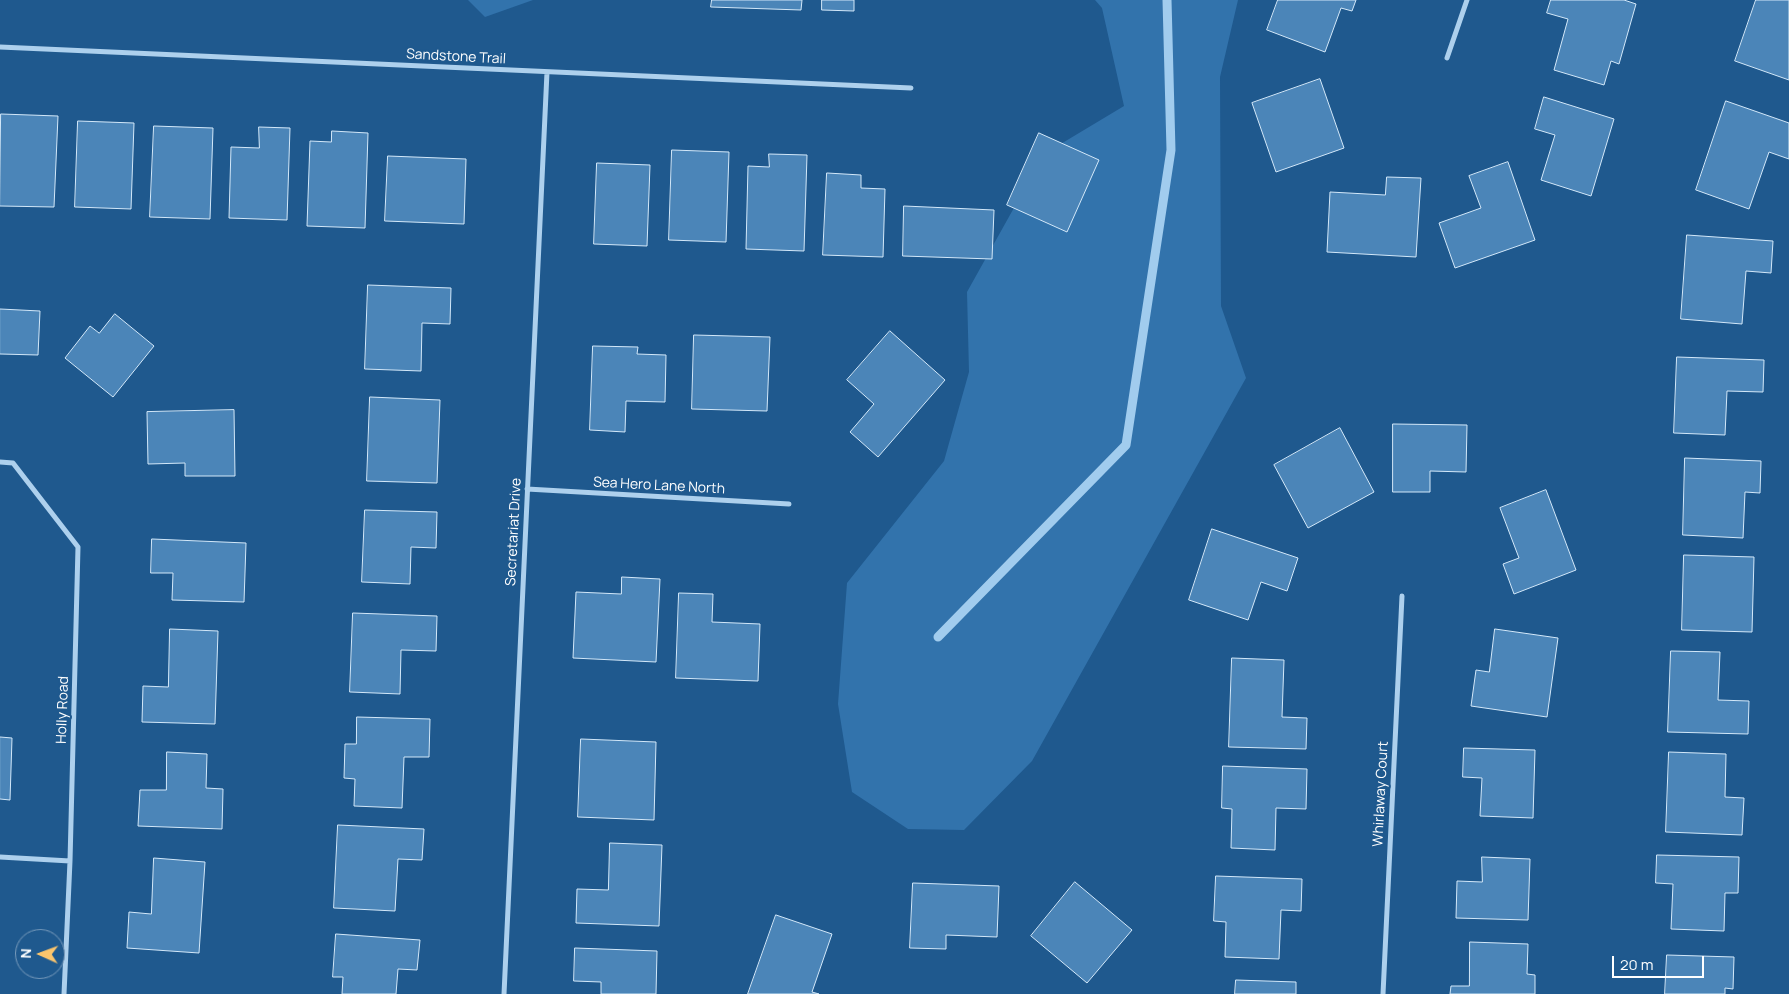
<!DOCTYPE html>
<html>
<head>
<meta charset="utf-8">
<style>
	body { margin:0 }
	#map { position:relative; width:1789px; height:994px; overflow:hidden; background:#1f598e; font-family:Manrope,sans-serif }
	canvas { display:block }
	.north { position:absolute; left:15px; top:929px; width:50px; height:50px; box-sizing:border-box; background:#1f598e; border:1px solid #799bbb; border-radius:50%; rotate:272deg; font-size:14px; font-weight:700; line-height:20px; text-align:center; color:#fff }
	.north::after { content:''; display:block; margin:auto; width:18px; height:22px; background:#fbc56d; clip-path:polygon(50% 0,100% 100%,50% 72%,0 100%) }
	.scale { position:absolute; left:1612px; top:956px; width:92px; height:22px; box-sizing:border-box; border:2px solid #fff; border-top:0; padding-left:6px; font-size:15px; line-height:18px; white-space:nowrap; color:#fff; -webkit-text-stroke:4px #1f598e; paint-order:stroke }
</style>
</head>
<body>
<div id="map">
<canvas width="1789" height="994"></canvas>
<div class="north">N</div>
<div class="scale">20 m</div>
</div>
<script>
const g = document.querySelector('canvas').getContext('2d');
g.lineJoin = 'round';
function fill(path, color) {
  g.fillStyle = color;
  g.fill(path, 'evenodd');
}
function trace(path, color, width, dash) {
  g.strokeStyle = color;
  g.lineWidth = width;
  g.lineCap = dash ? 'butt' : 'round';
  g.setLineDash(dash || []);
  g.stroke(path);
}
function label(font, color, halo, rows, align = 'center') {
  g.font = font + ' Manrope,sans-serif';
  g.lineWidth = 4;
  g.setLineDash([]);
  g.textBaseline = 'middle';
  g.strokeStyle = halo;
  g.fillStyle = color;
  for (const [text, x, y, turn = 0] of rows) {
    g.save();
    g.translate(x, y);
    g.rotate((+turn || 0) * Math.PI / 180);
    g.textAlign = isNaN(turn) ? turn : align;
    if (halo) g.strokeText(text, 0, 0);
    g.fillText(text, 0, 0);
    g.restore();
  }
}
const green = new Path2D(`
	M 468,0 L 533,0 L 485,17 Z
	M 1095,0 L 1238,0 L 1220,77 L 1221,306 L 1246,378 L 1032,761 L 964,830 L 908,829 L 852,792 L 838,704 L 847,583 L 944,461 L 969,372 L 967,292 L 1044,154 L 1124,106 L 1102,8 Z`);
const stream = new Path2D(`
	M 938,637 L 1126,445 L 1171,150 L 1167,0`);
const building = new Path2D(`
	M 712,0 L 802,0 L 801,10 L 711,7 Z
	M 822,0 L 854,0 L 854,11 L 822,10 Z
	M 1278,0 L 1356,0 L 1352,11 L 1341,8 L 1325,52 L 1267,30 Z
	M 1551,0 L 1624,0 L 1636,4 L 1619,64 L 1611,61 L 1604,85 L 1554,70 L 1568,19 L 1547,13 Z
	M 1756,0 L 1789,0 L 1789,80 L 1735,61 Z
	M 1320,79 L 1344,148 L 1276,172 L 1252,103 Z
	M 1544,97 L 1614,119 L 1591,196 L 1541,180 L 1555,135 L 1535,129 Z
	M 1726,101 L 1789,123 L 1789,159 L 1769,152 L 1749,209 L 1696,190 Z
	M 1,114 L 58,116 L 54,207 L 0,206 Z
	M 78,121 L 134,123 L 131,209 L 75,207 Z
	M 154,126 L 213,128 L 210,219 L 150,217 Z
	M 259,127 L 290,128 L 287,220 L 229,218 L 231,147 L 259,148 Z
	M 332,131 L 368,133 L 365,228 L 307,226 L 310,141 L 331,142 Z
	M 1039,133 L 1099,160 L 1067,232 L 1007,205 Z
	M 672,150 L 729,152 L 726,242 L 669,240 Z
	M 769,154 L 807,155 L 804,251 L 746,249 L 748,166 L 769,167 Z
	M 388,156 L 466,159 L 464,224 L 385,221 Z
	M 1508,162 L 1535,240 L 1455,268 L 1439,223 L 1481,208 L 1469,176 Z
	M 597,163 L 650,165 L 647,246 L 594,244 Z
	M 827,173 L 861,175 L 861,188 L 885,189 L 883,257 L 823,255 Z
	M 1387,177 L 1421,178 L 1416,257 L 1327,252 L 1330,192 L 1385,195 Z
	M 904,206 L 994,210 L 992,259 L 903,256 Z
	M 1687,235 L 1773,241 L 1771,273 L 1746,271 L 1742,324 L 1681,319 Z
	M 368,285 L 451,288 L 450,324 L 422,323 L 421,371 L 365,369 Z
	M 0,309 L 40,311 L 38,355 L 0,354 Z
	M 115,314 L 154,346 L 113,397 L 65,358 L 90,326 L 99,333 Z
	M 890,331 L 945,380 L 878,457 L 850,432 L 874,404 L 847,380 Z
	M 694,335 L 770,337 L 767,411 L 692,409 Z
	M 593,346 L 638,347 L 637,354 L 666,355 L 665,402 L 626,401 L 625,432 L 590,430 Z
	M 1677,357 L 1764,360 L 1763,392 L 1727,391 L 1725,435 L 1674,433 Z
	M 370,397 L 440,400 L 437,483 L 367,481 Z
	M 234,410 L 235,476 L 185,476 L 185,463 L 148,464 L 147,412 Z
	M 1393,424 L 1467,425 L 1466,472 L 1430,471 L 1430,492 L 1393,492 Z
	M 1340,428 L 1374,492 L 1308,528 L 1274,465 Z
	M 1685,458 L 1761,461 L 1760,493 L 1745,492 L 1743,538 L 1683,535 Z
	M 1546,490 L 1576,570 L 1514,594 L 1503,564 L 1519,558 L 1500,508 Z
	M 365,510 L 437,512 L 436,548 L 411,547 L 410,584 L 362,582 Z
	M 1212,529 L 1298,558 L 1287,591 L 1261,582 L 1248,620 L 1189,600 Z
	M 152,539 L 246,543 L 244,602 L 172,600 L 173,573 L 151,573 Z
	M 1684,555 L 1754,557 L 1752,632 L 1682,630 Z
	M 622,577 L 660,579 L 656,662 L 573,658 L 576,592 L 621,594 Z
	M 679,593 L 713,594 L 712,622 L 760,624 L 758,681 L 676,678 Z
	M 353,613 L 437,616 L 436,651 L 401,650 L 400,694 L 350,692 Z
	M 170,629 L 218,631 L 215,724 L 142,722 L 143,686 L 168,687 Z
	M 1495,629 L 1558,638 L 1547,717 L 1471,706 L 1476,670 L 1489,672 Z
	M 1671,651 L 1720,652 L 1718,700 L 1749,701 L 1748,734 L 1668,732 Z
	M 1232,658 L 1284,660 L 1282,717 L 1307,718 L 1306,749 L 1229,747 Z
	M 357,717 L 430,719 L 429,757 L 404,757 L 402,808 L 354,806 L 355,779 L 344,778 L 345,744 L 356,744 Z
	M 0,737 L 12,738 L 10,800 L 0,799 Z
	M 581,739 L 656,742 L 654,820 L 578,817 Z
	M 1464,748 L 1535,750 L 1533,818 L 1480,816 L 1482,778 L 1463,777 Z
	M 167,752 L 207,754 L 206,788 L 223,789 L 222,829 L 138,826 L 140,790 L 166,790 Z
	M 1669,752 L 1726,754 L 1725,797 L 1744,798 L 1742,835 L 1666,832 Z
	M 1223,766 L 1307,769 L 1306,809 L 1276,808 L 1275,850 L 1231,848 L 1232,809 L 1222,808 Z
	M 338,825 L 424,829 L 422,860 L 398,859 L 395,911 L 334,908 Z
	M 610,843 L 662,845 L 659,926 L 576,923 L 577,889 L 608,890 Z
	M 1657,855 L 1739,857 L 1738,893 L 1725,893 L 1724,931 L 1671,929 L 1673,884 L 1656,883 Z
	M 1482,857 L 1530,859 L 1528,920 L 1456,918 L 1457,881 L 1482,882 Z
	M 154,858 L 205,862 L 199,953 L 127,948 L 129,912 L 151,914 Z
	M 1216,876 L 1302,879 L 1301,911 L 1281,910 L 1279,959 L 1225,957 L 1226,922 L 1214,921 Z
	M 1075,882 L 1132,930 L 1087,983 L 1031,936 Z
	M 913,883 L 999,886 L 997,937 L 946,935 L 946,949 L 910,948 Z
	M 776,915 L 832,934 L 812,992 L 819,994 L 748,994 Z
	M 336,934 L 420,940 L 417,970 L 398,969 L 396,994 L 342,994 L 343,977 L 333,977 Z
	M 1470,942 L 1528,944 L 1527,974 L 1535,975 L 1535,994 L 1450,994 L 1451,986 L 1469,986 Z
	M 575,948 L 657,951 L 656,994 L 601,994 L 601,982 L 574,981 Z
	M 1667,955 L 1734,957 L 1733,989 L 1725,988 L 1725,994 L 1665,994 Z
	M 1236,980 L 1296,982 L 1296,994 L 1235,994 Z`);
const minor = new Path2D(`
	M 0,47 L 911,88
	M 1447,58 L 1467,0
	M 0,462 L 13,463 L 78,547 L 70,861 L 64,994
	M 527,489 L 789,504
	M 0,857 L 70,861
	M 504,994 L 547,72
	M 1383,994 L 1402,596`);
const streetNames = [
	["Sandstone Trail",456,57,3],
	["Sea Hero Lane North",659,486,3],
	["Secretariat Drive",514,532,-87],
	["Holly Road",63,710,-88],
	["Whirlaway Court",1381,794,-87]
];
fill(green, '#3273ac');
trace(stream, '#a1ccee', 9);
fill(building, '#4b85b8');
trace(building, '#d3e8f9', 1);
trace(minor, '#add0ed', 5);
label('14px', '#fff', '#1f598e', streetNames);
</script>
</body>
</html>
